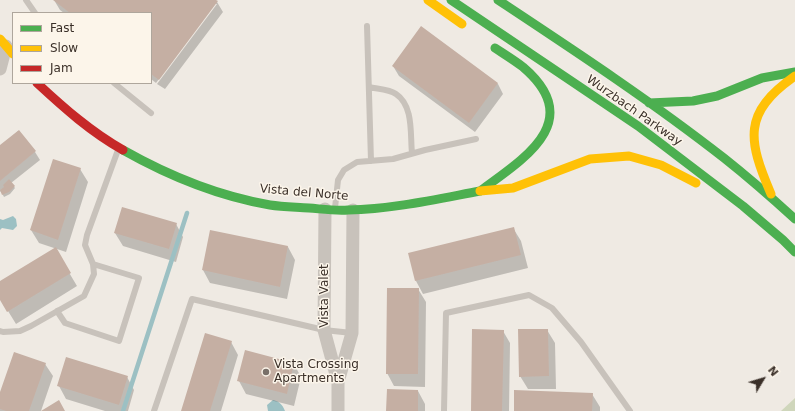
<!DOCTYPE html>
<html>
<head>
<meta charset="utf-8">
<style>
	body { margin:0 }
	#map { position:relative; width:795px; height:411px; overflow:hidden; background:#efeae3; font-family:"DejaVu Sans",sans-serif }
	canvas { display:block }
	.legend { position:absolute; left:12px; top:12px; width:140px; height:72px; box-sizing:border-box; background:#fcf5ea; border:1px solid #aea69c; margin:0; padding:5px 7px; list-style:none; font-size:12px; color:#3a2f28 }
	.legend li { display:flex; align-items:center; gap:8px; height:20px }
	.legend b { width:20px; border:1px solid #aea69c }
	.north { position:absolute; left:743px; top:359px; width:40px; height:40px; -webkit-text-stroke:3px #fcf5ea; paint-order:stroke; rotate:52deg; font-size:11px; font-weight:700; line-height:16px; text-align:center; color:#3a2f28 }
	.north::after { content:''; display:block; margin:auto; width:14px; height:18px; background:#3a2f28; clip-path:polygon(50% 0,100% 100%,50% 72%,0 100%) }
</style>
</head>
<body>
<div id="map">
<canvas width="795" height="411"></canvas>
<ul class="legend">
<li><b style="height:5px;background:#4caf50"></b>Fast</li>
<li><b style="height:5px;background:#ffc107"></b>Slow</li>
<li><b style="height:5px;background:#c62828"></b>Jam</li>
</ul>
<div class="north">N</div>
</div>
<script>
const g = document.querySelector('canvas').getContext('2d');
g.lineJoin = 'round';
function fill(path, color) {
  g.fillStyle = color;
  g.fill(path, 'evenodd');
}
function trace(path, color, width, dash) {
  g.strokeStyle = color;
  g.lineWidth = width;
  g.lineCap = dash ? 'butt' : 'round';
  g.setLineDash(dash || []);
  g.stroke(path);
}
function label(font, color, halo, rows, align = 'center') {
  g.font = font + ' "DejaVu Sans",sans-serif';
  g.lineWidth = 3;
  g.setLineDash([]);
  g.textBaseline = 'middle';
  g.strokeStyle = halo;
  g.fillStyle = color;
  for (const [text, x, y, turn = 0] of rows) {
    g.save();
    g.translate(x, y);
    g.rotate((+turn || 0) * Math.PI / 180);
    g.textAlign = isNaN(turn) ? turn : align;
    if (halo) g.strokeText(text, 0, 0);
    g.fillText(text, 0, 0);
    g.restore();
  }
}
const green = new Path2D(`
	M 795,398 L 795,411 L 781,411 Z`);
const water = new Path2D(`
	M 13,216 L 16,219 L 17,226 L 13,230 L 2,228 L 0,230 L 0,219 L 3,220 Z
	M 273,400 C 280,402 282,404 285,411 L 268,411 L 267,405 Z`);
const shadow = new Path2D(`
	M 54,0 L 214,0 L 217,2 L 223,12 L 165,89 L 157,84 L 217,4 L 214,4 L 156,83 L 151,79 L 151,13 L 64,13 L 60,10 Z
	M 421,28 L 498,84 L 503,94 L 475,132 L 399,76 L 393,66 Z
	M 18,131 L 35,152 L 40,160 L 11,183 L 15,188 L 10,194 L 4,197 L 1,191 L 0,192 L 0,147 Z
	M 80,169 L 88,182 L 66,252 L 39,243 L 31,230 Z
	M 176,224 L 183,237 L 176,262 L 123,246 L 115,233 Z
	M 513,228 L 521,241 L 528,268 L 423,294 L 416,281 L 409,254 Z
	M 211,231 L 288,247 L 295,260 L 287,299 L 210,283 L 203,270 Z
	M 55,249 L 77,286 L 16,324 L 0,298 L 0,282 Z
	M 418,289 L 426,302 L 425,387 L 394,386 L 387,373 Z
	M 547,330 L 555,343 L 556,389 L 528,389 L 520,376 Z
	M 503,331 L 510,343 L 509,411 L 472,411 Z
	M 231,342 L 238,355 L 221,411 L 182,411 Z
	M 45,364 L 53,376 L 41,411 L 0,411 L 0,395 Z
	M 294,364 L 301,377 L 294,406 L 246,394 L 239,381 Z
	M 127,377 L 134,390 L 128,411 L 105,411 L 66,399 L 59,386 Z
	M 418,391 L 425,404 L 425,411 L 387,411 Z
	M 592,394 L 600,407 L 600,411 L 515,411 Z`);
const stream = new Path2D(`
	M 123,411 L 187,213`);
const building = new Path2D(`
	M 53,0 L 216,0 L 218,1 L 159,80 L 151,74 L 151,13 L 70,13 Z
	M 421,26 L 498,83 L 469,123 L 392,66 Z
	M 19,130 L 36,151 L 0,181 L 0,145 Z
	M 53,159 L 81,168 L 58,240 L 30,230 Z
	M 9,179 L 15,186 L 9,192 L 2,195 L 0,190 L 4,187 L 3,185 Z
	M 122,207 L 177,223 L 169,249 L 114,233 Z
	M 514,227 L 521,255 L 415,281 L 408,253 Z
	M 210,230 L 288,246 L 280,287 L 202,270 Z
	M 56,247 L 71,273 L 7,312 L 0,300 L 0,281 Z
	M 387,288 L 419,288 L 418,374 L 386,374 Z
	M 472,329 L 504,330 L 502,411 L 471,411 Z
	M 518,329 L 548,329 L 549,376 L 519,377 Z
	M 205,333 L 232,341 L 210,411 L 181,411 Z
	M 245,350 L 294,363 L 287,394 L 237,381 Z
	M 14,352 L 46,363 L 29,411 L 6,411 L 0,409 L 0,392 Z
	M 66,357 L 128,376 L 119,405 L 57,386 Z
	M 387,389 L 418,390 L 418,411 L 386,411 Z
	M 514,390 L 593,393 L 592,411 L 514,411 Z
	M 59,400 L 65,411 L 41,411 Z`);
const lane = new Path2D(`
	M 26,0 L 35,13
	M 367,26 L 371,161
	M 114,83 L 151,113
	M 369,87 C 377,89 389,89 396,94 C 414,106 410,135 412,153
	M 335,208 L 338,180 L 344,170 L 357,162 L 393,159 L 425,150 L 476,139
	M 57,311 L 65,323 L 119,341 L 139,278 L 93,264
	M 0,331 L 3,332 L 20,331 L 31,326 L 84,296 L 94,274 L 93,264 L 85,245 L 87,235 L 118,150
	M 154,411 L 192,299 L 324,330 L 352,333
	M 444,411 L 446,313 L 529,295 L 552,308 L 581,342 L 630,411`);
const street = new Path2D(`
	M 0,46 L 6,46 L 0,69
	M 325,209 L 324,330 L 338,382 L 338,411
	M 338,382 L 352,333 L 353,210`);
const fast = new Path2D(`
	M 451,0 L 638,126 L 743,206 L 783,240 L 795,252
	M 498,0 C 575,51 651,101 724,158 C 748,177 772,198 795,219
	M 649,103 L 693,101 L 717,96 L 762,78 L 795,72
	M 123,150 C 169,176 218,196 270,205 C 283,207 296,207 309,208 C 322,209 335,211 348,210 C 393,209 437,199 480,191
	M 480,191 C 525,158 586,121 523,67 C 514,60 504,54 495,48`);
const slow = new Path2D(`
	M 428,0 L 462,24
	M 0,39 L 13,54
	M 480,191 L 513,188 L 590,159 L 629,156 L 661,165 L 696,183
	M 771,194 C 748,140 742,113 795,76`);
const jam = new Path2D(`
	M 37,83 C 64,108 91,132 123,150`);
const markers = [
	[266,372,4,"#797069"]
];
const streetNames = [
	["Wurzbach Parkway",634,111,35],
	["Vista del Norte",304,193,5],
	["Vista Valet",325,296,-90]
];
const poiNames = [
	["Vista Crossing",274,365],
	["Apartments",274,379]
];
fill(green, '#cfd6bb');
fill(water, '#9cc0c3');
fill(shadow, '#0003');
trace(stream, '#9cc0c3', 4.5);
fill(building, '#c5afa3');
trace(lane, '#c8c2bb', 6);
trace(street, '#c8c2bb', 13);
trace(fast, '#4caf50', 9);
trace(slow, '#ffc107', 9);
trace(jam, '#c62828', 9);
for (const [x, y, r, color] of markers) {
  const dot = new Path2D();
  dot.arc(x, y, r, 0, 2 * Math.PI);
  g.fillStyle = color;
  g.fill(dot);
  trace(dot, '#fcf5ea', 1.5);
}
label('12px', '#3a2f28', '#fcf5ea', streetNames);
label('12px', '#3a2f28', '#fcf5ea', poiNames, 'left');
</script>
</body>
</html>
